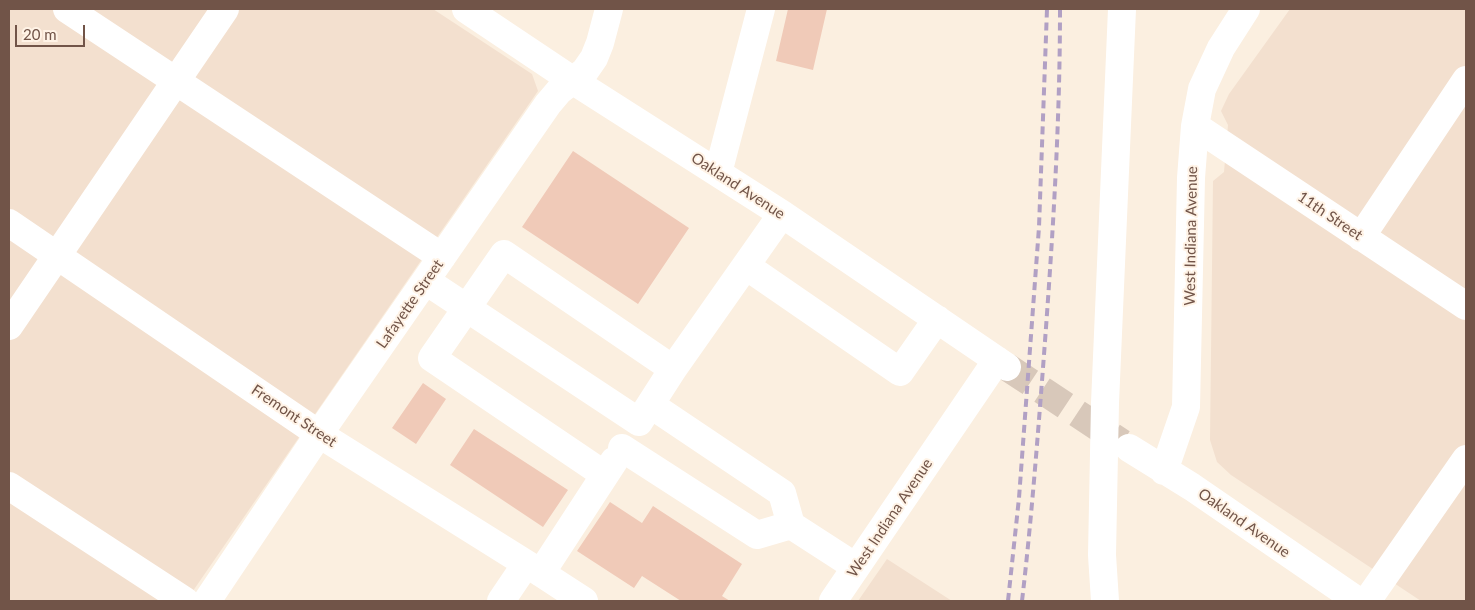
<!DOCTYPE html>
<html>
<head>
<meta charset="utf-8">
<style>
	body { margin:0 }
	#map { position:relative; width:1475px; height:610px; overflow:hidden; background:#fbefe0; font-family:Lato,sans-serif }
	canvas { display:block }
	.frame { position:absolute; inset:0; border:10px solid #715448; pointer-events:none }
	.scale { position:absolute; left:15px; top:25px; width:70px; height:22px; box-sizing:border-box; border:2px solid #715448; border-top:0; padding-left:6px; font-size:15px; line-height:18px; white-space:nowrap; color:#715448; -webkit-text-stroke:4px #fff3e6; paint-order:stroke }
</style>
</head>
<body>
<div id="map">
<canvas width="1475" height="610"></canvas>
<div class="frame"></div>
<div class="scale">20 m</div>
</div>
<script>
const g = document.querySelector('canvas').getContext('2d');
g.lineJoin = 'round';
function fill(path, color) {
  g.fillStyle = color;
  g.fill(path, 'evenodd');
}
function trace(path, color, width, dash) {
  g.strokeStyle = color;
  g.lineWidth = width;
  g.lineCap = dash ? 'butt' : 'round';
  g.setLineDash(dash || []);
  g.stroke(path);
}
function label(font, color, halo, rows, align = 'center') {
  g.font = font + ' Lato,sans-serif';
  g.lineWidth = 4;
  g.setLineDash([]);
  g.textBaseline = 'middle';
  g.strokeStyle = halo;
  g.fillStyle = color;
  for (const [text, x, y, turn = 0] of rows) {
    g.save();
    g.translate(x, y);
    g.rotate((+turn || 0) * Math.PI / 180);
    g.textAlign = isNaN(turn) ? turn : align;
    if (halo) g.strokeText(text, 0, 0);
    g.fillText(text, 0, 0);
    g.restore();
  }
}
const residential = new Path2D(`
	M 9,9 L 433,9 L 532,74 L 538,91 L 186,601 L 9,601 Z
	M 1290,9 L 1466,9 L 1466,601 L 1421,601 L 1231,475 L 1217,462 L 1210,440 L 1213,181 L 1224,172 L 1228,125 L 1221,111 L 1229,94 Z
	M 887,559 L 952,601 L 858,601 Z`);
const building = new Path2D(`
	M 788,9 L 827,9 L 813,70 L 776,61 Z
	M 573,151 L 689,228 L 638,304 L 522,227 Z
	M 423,383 L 446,399 L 416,444 L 392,428 Z
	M 474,429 L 568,490 L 543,527 L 450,465 Z
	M 610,502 L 642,523 L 653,506 L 742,564 L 722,596 L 730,601 L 681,601 L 642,576 L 634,588 L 577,551 Z`);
const minorTunnel = new Path2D(`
	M 1007,367 L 1122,443`);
const minor = new Path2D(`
	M 67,9 L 442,257
	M 466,9 L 572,80 L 782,214 L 1007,367
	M 1195,126 L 1466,306
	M 718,173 L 761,9
	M 9,223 L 319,434 L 541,573 L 584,601
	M 1361,237 L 1466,80
	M 746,266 L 900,372 L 937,319
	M 426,281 L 639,422 L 673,369 L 782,214
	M 9,326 L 225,9
	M 622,448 L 757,535 L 791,525 L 782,493 L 651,405
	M 1129,448 L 1192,487 L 1358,601
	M 1164,471 L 1186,407 L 1191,178 L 1195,126 L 1202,89 L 1221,48 L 1246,9
	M 605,475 L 432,358 L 504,254 L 673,369
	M 9,486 L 185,601
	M 791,525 L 856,567
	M 541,573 L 614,461
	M 207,601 L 319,434 L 548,104 L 559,91 L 585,71 L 594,58 L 600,43 L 609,9
	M 501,601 L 526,564
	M 833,601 L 997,360
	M 1105,601 L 1102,555 L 1105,403 L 1122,9
	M 1367,601 L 1466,459`);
const rail = new Path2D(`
	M 1008,601 L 1019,498 L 1039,227 L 1047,9
	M 1022,601 C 1031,524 1037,446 1043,368 C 1052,248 1060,129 1060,9`);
const streetNames = [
	["Oakland Avenue",738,186,33],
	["11th Street",1330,216,34],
	["West Indiana Avenue",1191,236,-89],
	["Lafayette Street",410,304,-55],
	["Fremont Street",294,416,34],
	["West Indiana Avenue",890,518,-56],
	["Oakland Avenue",1244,523,35]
];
fill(residential, '#f3e0cf');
fill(building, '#f0cab8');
trace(minorTunnel, '#d8c8ba', 28, [28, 14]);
trace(minor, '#fff', 28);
trace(rail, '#b1a0c4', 4, [8, 5]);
label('15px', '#715448', '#fff3e6', streetNames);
</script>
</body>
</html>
